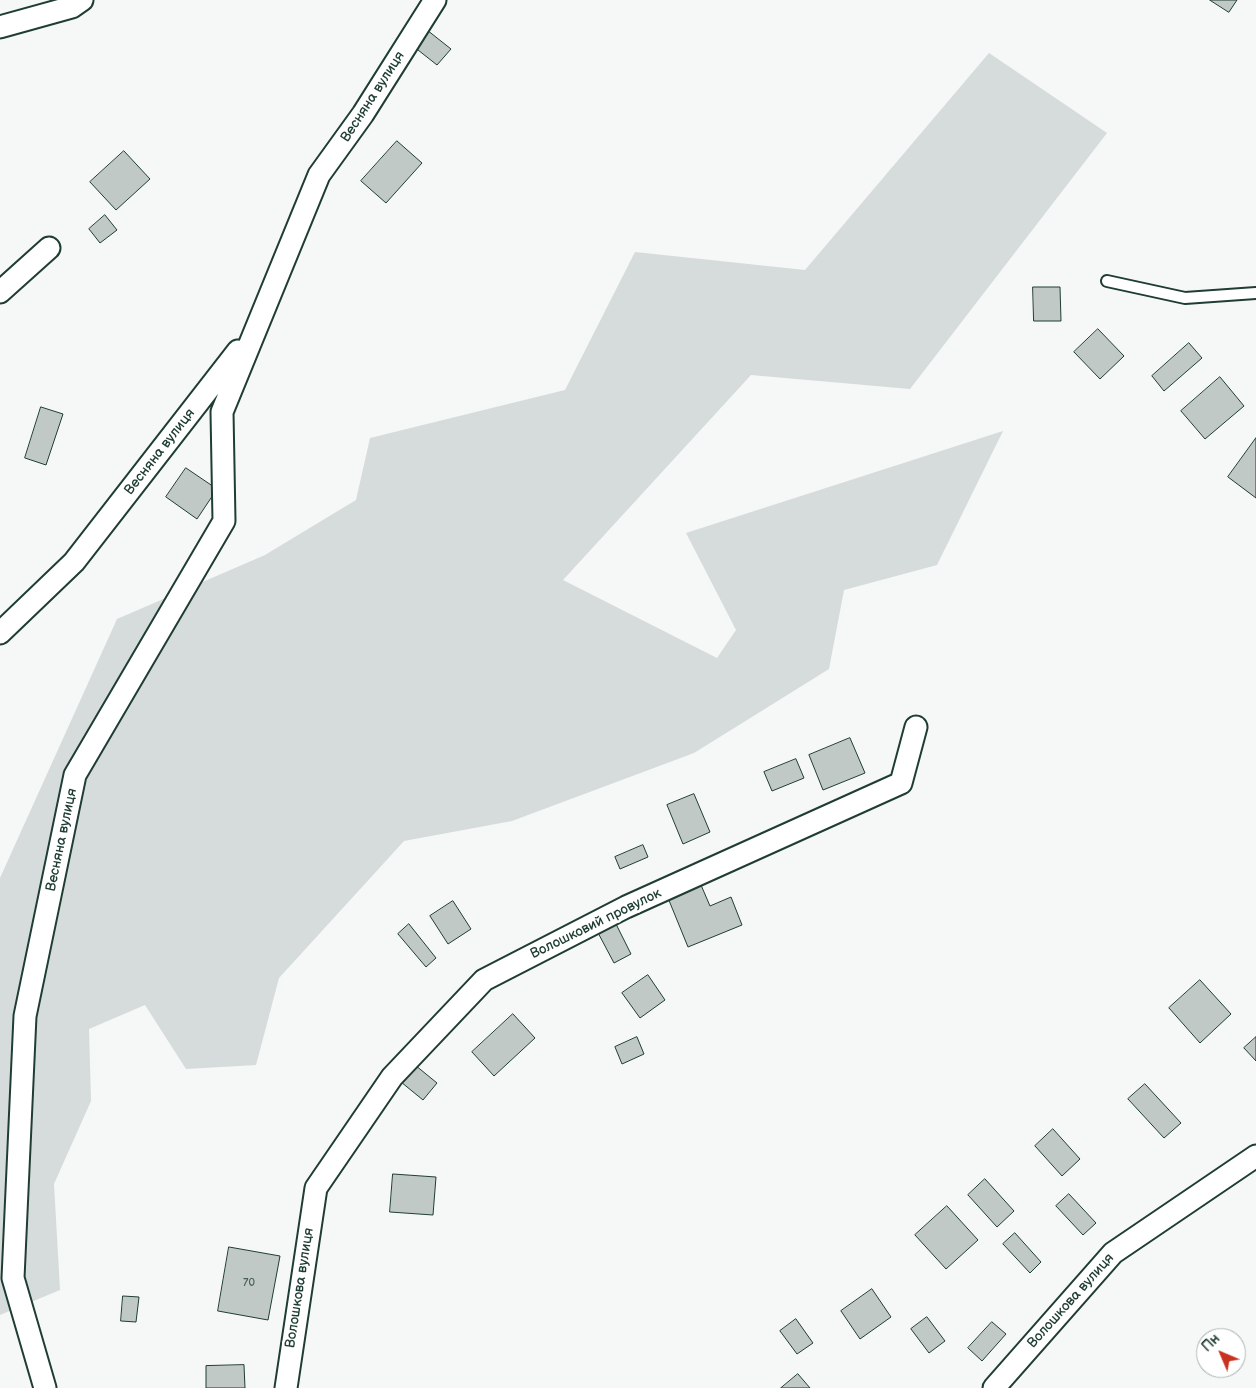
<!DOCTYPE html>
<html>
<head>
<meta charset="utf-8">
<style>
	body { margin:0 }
	#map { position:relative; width:1256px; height:1388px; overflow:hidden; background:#f6f7f7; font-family:"Balsamiq Sans",sans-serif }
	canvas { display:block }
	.north { position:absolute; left:1196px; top:1328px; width:50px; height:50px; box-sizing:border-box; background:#fff; border:1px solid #a5b1ae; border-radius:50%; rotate:315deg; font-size:14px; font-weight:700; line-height:20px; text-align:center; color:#1f3d34 }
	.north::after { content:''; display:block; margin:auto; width:18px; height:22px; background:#c8321e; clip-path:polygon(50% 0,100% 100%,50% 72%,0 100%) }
</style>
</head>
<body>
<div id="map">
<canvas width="1256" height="1388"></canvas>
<div class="north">Пн</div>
</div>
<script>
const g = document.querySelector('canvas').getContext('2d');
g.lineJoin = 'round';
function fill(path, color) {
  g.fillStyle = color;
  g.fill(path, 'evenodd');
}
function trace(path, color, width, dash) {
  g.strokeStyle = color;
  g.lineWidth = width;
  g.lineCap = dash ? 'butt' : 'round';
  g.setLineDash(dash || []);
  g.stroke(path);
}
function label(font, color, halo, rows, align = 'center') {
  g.font = font + ' "Balsamiq Sans",sans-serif';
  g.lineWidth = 5;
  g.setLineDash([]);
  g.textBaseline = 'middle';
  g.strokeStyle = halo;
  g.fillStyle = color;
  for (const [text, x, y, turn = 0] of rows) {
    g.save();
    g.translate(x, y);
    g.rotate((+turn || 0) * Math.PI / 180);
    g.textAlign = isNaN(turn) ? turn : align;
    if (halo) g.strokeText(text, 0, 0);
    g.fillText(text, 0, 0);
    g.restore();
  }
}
const green = new Path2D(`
	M 989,53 L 1107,133 L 910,389 L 751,375 L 563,580 L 717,658 L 736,630 L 686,533 L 1003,431 L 937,565 L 844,590 L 829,669 L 694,753 L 512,821 L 404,841 L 279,978 L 256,1065 L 186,1069 L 145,1005 L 89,1029 L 91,1101 L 54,1184 L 60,1290 L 0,1315 L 0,878 L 117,619 L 265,555 L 356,500 L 370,438 L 565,390 L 635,252 L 805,270 Z`);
const building = new Path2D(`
	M 1210,0 L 1237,0 L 1229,12 Z
	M 427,30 L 451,49 L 437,65 L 413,46 Z
	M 397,141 L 422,163 L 386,203 L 361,181 Z
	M 124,151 L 150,179 L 116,210 L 90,182 Z
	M 105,215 L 117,230 L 100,243 L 89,229 Z
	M 1033,287 L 1060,287 L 1061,321 L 1034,321 Z
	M 1098,329 L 1124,356 L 1100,379 L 1074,352 Z
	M 1189,343 L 1202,358 L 1164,391 L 1152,376 Z
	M 1220,377 L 1244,406 L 1205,439 L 1181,411 Z
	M 41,407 L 63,414 L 46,465 L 25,458 Z
	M 1256,438 L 1256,498 L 1228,477 Z
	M 186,468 L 217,489 L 197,519 L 166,497 Z
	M 850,738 L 865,773 L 823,790 L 809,755 Z
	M 796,759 L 804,778 L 772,791 L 764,772 Z
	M 694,794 L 710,832 L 683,844 L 667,805 Z
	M 643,845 L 648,857 L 620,869 L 615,857 Z
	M 701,885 L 710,906 L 731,897 L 742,925 L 688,947 L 668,898 Z
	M 453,901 L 471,929 L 448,944 L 430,916 Z
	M 614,920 L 631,954 L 614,963 L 596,929 Z
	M 409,924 L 436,958 L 426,967 L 398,934 Z
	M 648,975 L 665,1000 L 640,1018 L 622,993 Z
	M 1200,980 L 1231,1014 L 1200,1043 L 1169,1008 Z
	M 513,1014 L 535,1038 L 494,1076 L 472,1052 Z
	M 637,1037 L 644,1054 L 622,1064 L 615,1047 Z
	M 1256,1037 L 1256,1061 L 1244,1048 Z
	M 415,1065 L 437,1083 L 423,1100 L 401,1082 Z
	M 1145,1084 L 1181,1123 L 1164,1138 L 1128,1099 Z
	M 1053,1129 L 1080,1159 L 1062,1176 L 1035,1146 Z
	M 393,1174 L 436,1177 L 433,1215 L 390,1212 Z
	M 985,1179 L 1014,1211 L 997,1227 L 968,1195 Z
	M 1069,1194 L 1096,1223 L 1083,1235 L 1056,1206 Z
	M 947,1206 L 978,1240 L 946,1269 L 915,1235 Z
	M 1015,1233 L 1041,1262 L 1030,1273 L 1003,1244 Z
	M 229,1247 L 280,1256 L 268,1320 L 218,1311 Z
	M 872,1289 L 891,1317 L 860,1339 L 841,1311 Z
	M 123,1296 L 139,1297 L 136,1322 L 121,1321 Z
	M 927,1317 L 945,1341 L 929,1353 L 911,1329 Z
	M 796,1319 L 813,1343 L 797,1354 L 780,1331 Z
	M 992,1322 L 1006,1334 L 982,1361 L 968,1348 Z
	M 244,1365 L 245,1388 L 206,1388 L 206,1366 Z
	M 798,1374 L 810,1388 L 781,1388 Z`);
const lane = new Path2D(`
	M 1107,281 L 1185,298 L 1256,293`);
const street = new Path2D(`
	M 0,27 L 72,7 L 82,0
	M 0,292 L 49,248
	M 0,633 L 74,562 L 238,351
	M 45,1388 L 13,1278 L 25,1016 L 75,775 L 224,521 L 222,412 L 319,175 L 363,114 L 435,0
	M 286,1388 L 316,1188 L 392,1077 L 484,980 L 626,907 L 901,783 L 916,727
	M 994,1388 L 1113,1253 L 1256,1156`);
const numberNames = [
	["70",249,1283]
];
const streetNames = [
	["Весняна вулиця",373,97,-57],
	["Весняна вулиця",160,452,-52],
	["Весняна вулиця",62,840,-78],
	["Волошковий провулок",596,924,-26],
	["Волошкова вулиця",300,1288,-81],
	["Волошкова вулиця",1071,1301,-48]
];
fill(green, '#d6dcdb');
fill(building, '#c0c9c6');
trace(building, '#1f3d34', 1);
trace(lane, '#1f3d34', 14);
trace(street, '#1f3d34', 25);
trace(lane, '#fff', 10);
trace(street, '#fff', 21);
label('11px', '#476058', null, numberNames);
label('14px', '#1f3d34', '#fff', streetNames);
</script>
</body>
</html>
